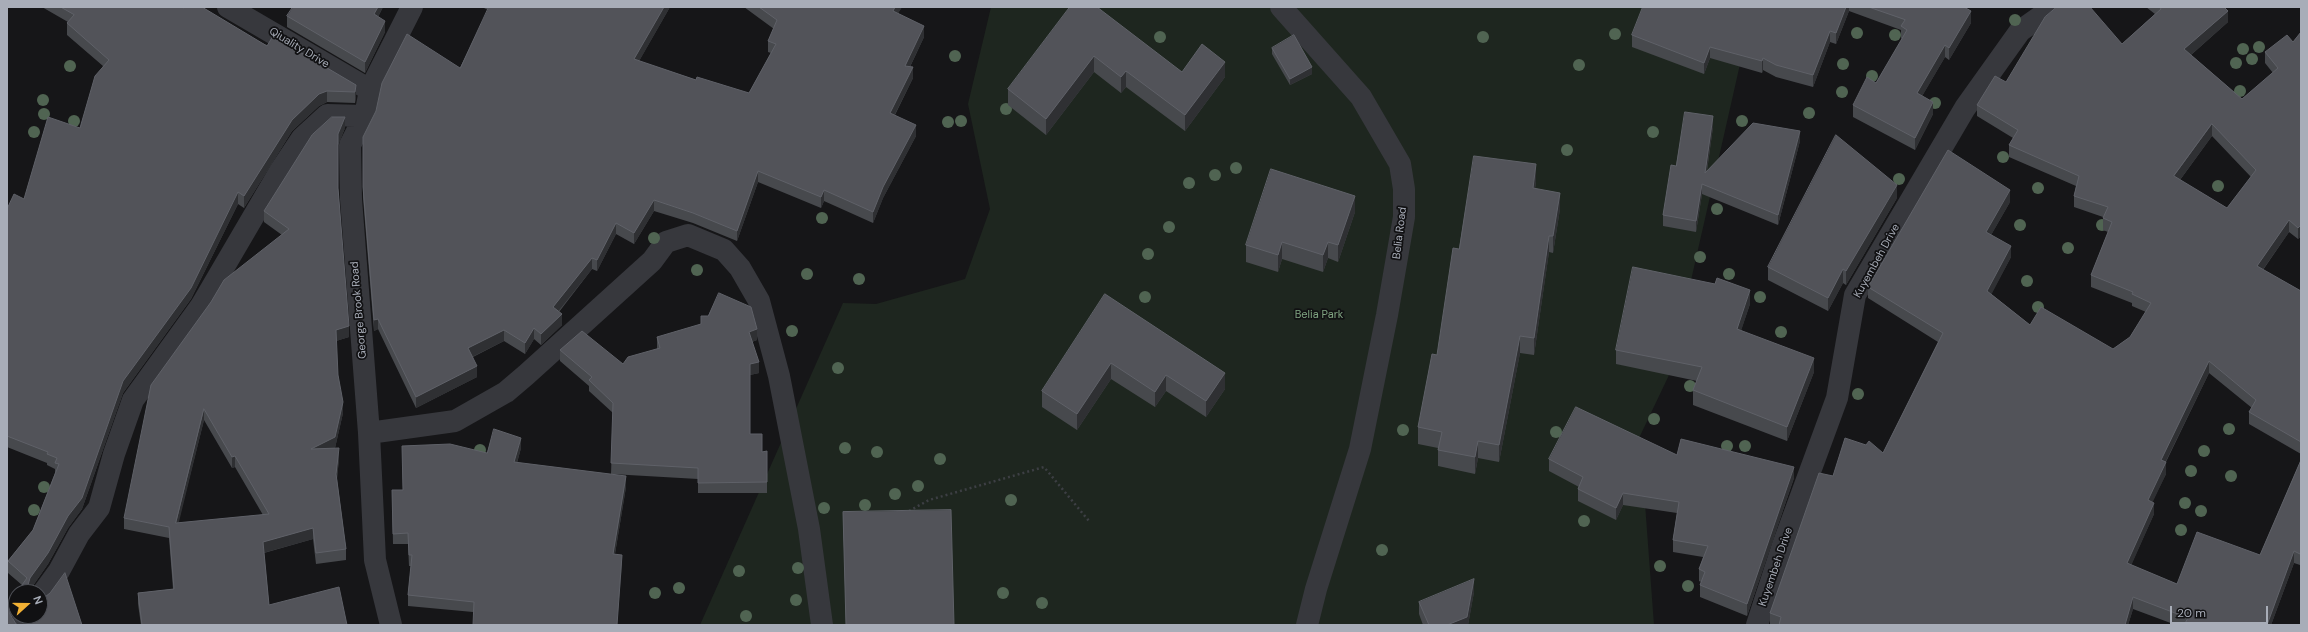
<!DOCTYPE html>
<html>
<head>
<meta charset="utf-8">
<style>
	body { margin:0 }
	#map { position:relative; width:2308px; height:632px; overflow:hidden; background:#161618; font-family:"DM Sans",sans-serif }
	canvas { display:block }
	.frame { position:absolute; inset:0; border:8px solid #a8adb8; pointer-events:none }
	.north { position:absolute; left:8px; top:584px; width:40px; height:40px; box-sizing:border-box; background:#111113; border:1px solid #4d4f55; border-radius:50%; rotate:69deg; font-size:11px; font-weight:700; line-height:16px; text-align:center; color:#a8adb8 }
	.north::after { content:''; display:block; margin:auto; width:14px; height:18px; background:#f2b134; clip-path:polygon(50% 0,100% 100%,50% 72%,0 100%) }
	.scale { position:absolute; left:2170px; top:606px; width:98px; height:18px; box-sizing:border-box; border:2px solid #a8adb8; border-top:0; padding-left:5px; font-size:12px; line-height:14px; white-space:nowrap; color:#a8adb8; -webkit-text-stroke:3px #111113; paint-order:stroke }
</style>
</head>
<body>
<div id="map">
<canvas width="2308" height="632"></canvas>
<div class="frame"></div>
<div class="north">N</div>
<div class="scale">20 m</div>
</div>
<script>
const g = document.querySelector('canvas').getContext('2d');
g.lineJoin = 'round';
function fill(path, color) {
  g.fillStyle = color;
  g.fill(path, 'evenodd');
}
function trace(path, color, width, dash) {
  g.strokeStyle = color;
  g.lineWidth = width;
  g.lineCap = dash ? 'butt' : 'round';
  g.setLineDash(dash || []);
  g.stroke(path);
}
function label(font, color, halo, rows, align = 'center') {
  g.font = font + ' "DM Sans",sans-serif';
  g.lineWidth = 3.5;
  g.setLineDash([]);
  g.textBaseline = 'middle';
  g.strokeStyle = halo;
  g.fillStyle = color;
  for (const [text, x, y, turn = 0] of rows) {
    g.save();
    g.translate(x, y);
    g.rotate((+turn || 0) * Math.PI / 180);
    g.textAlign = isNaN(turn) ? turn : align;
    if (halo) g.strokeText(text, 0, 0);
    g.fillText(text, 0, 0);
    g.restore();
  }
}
const green = new Path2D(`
	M 991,7 L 1753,7 L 1670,373 L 1640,436 L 1654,625 L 700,625 L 843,303 L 876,304 L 965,279 L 990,209 L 968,104 Z`);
const path = new Path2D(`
	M 909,511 L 929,500 L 1044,467 L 1089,521`);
const street = new Path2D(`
	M 228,7 L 370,90
	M 1281,7 L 1361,97 L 1400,164 L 1404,189 L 1404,217 L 1387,315 L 1360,449 L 1316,589 L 1307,625
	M 369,433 L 455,421 L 506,392 L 526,375 L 652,261 L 666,242 L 688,235 L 724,250 L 740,268 L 759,301 L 779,376 L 809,529 L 822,625
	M 40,597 L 59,571 L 79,534 L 99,508 L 114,454 L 133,400 L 201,306 L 280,171 L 302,138 L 327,115 L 365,116
	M 22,625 L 27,616
	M 391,625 L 375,560 L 369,433 L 351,199 L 350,145 L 365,116 L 370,90 L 412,7
	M 1757,625 L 1783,545 L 1837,398 L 1855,295 L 1965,108 L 2020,31 L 2054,7`);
const trees = [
	[2015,20],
	[1857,33],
	[1615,34],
	[1895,35],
	[1160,37],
	[1483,37],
	[2259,47],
	[2243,49],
	[955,56],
	[2252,59],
	[2236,63],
	[1843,64],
	[1579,65],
	[70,66],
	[1872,76],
	[2240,91],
	[1842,92],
	[43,100],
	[1935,103],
	[1006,109],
	[1809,113],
	[44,114],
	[74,121],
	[961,121],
	[1742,121],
	[948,122],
	[34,132],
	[1653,132],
	[1567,150],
	[2003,157],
	[1236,168],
	[1215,175],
	[1899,179],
	[1189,183],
	[2218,186],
	[2038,188],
	[1717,209],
	[822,218],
	[2020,225],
	[2102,225],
	[1169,227],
	[654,238],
	[2068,248],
	[1148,254],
	[1700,257],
	[697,270],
	[807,274],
	[1729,274],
	[859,279],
	[2027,281],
	[1145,297],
	[1760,297],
	[2038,307],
	[792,331],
	[1781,332],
	[838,368],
	[1690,386],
	[1858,394],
	[1654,419],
	[2229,429],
	[1403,430],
	[1556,432],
	[1727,446],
	[1745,446],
	[845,448],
	[480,450],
	[2204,451],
	[877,452],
	[940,459],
	[2191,471],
	[2231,476],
	[918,486],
	[44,487],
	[895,494],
	[1011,500],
	[2185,503],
	[865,505],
	[824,508],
	[34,510],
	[2201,511],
	[1584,521],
	[2181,530],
	[1382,550],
	[1660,566],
	[798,568],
	[739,571],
	[1688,586],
	[679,588],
	[655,593],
	[1003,593],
	[796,600],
	[1042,603],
	[746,616]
];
const wall = new Path2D(`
	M 42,7 L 182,7 L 356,85 L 356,96 L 355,103 L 327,102 L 319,106 L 292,131 L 244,208 L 238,204 L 191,299 L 123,393 L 82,509 L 68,528 L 48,564 L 30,590 L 22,585 L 8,573 L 8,561 L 33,530 L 55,473 L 55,469 L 47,465 L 47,463 L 7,447 L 7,209 L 24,199 L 80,128 L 103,66 L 67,35 L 67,23 L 68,22 Z
	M 383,7 L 378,17 L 385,32 L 365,73 L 287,27 L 287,16 Z
	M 482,7 L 670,7 L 639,61 L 696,80 L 749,93 L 771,53 L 768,52 L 768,41 L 774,29 L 744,7 L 902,7 L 898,13 L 924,37 L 910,67 L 913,78 L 895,115 L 916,136 L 883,198 L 873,223 L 824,201 L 821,208 L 758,182 L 737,241 L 693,223 L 654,211 L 634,244 L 616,234 L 597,271 L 592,269 L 559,312 L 562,325 L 541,345 L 534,339 L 525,354 L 504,341 L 473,357 L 477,377 L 416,408 L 378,329 L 374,331 L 363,198 L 363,137 L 460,68 L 488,10 Z
	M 1070,7 L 1182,72 L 1225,77 L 1185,131 L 1126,87 L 1121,93 L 1094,72 L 1046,135 L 1008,105 L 1008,89 Z
	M 1643,7 L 1964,7 L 1971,23 L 1949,60 L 1945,57 L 1922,96 L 1933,114 L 1915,150 L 1853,117 L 1853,105 L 1876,83 L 1902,39 L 1901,38 L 1901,30 L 1849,11 L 1836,44 L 1830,42 L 1813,87 L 1776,77 L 1763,70 L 1762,73 L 1710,58 L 1704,74 L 1632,47 L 1632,35 Z
	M 2146,7 L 2224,7 L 2228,22 L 2191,55 L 2242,99 L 2273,73 L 2265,63 L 2265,52 L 2293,42 L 2301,32 L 2301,236 L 2298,239 L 2289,232 L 2263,270 L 2301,291 L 2301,454 L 2249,424 L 2249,412 L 2252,408 L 2209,373 L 2166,462 L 2166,474 L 2152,502 L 2154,514 L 2131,565 L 2177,584 L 2260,555 L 2301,460 L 2300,565 L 2294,563 L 2271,625 L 2176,625 L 2133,609 L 2128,625 L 1770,625 L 1770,613 L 1833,476 L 1883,453 L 1938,342 L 1868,298 L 1868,287 L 2010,202 L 1991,235 L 2011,257 L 1991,294 L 2030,325 L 2113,349 L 2130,337 L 2146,312 L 2132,306 L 2132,303 L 2091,287 L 2091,275 L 2108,232 L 2103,230 L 2103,217 L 2074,207 L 2074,196 L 2076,186 L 2009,157 L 2009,145 L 2013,138 L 1977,116 L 1977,105 L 2006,82 L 2122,44 L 2155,14 ZM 2212,136 L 2251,177 L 2227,208 L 2180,180 Z
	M 1272,48 L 1312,74 L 1290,85 L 1272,54 Z
	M 1713,127 L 1707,171 L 1800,141 L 1778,225 L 1702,194 L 1696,232 L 1663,226 L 1663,215 L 1676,166 Z
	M 345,128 L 338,145 L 338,188 L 349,337 L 336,341 L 338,375 L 343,413 L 335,448 L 339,459 L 337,479 L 346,549 L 346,560 L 316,564 L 313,539 L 264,553 L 269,605 L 347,625 L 141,625 L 138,604 L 138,593 L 173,589 L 169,538 L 124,529 L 124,518 L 282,235 L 264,222 L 264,211 ZM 204,420 L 232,468 L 235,467 L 263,515 L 178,523 Z
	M 1536,181 L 1535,189 L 1560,209 L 1553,253 L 1549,252 L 1534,355 L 1520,353 L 1499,462 L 1478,458 L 1475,474 L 1438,466 L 1438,448 L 1418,444 L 1418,427 L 1437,355 Z
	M 1897,198 L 1846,285 L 1843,283 L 1828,311 L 1768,280 L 1768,267 Z
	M 1355,212 L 1338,262 L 1328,258 L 1323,272 L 1282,259 L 1278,272 L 1246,262 L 1246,245 Z
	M 1105,294 L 1225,389 L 1206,417 L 1166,391 L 1155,407 L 1111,379 L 1077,430 L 1042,407 L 1042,391 Z
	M 1750,304 L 1741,330 L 1814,372 L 1787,441 L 1693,405 L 1693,390 L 1697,381 L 1616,364 L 1616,350 Z
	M 657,337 L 757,340 L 752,342 L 759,373 L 750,375 L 750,434 L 762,452 L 767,451 L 767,493 L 698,493 L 698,479 L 611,474 L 613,413 L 589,391 L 589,386 L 560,361 L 560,350 L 623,364 L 657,349 Z
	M 402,446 L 487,453 L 521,448 L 517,463 L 626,487 L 615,554 L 622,565 L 473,612 L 408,606 L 408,595 L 411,566 L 409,566 L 408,544 L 393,544 L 392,490 L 403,490 Z
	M 1677,455 L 1794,478 L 1747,616 L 1700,597 L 1700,585 L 1701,582 L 1699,581 L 1699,569 L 1703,557 L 1673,552 L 1673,540 L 1677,513 L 1623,505 L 1616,520 L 1578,501 L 1578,489 L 1579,487 L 1549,471 L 1549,459 Z
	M 843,512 L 954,625 L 846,625 Z
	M 1474,592 L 1468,625 L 1423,625 L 1419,614 L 1419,602 Z`);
const shadedWall = new Path2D(`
	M 378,7 L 383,7 L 374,25 L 374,14 Z
	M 664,7 L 670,7 L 634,70 L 634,59 Z
	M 895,7 L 902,7 L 893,22 L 893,11 Z
	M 1846,7 L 1849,7 L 1849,11 L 1836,44 L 1836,33 Z
	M 1971,11 L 1971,23 L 1949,60 L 1949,48 Z
	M 2228,11 L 2228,22 L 2184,61 L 2184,49 Z
	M 385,21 L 385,32 L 365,73 L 365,62 Z
	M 924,26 L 924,37 L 905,77 L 905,66 Z
	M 1830,31 L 1830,42 L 1813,87 L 1813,75 Z
	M 1945,45 L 1945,57 L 1917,105 L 1917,93 Z
	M 1710,47 L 1710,58 L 1704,74 L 1704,63 Z
	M 1094,56 L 1094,72 L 1046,135 L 1046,119 Z
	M 1763,58 L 1763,70 L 1762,73 L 1762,61 Z
	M 1225,62 L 1225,77 L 1185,131 L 1185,115 Z
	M 913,67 L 913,78 L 890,124 L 890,113 Z
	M 1312,67 L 1312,74 L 1290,85 L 1290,79 Z
	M 1126,71 L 1126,87 L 1121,93 L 1121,77 Z
	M 356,85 L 356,96 L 355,103 L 355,92 Z
	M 327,91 L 327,102 L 319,106 L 292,131 L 244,208 L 244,196 L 292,120 L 319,94 Z
	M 1933,102 L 1933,114 L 1915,150 L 1915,138 Z
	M 1713,116 L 1713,127 L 1705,183 L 1705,173 Z
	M 345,117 L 345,128 L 338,145 L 338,134 Z
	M 2212,124 L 2212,136 L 2174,188 L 2174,176 Z
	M 916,125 L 916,136 L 883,198 L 873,223 L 873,212 L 883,187 Z
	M 1800,131 L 1800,141 L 1778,225 L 1778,215 Z
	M 1536,164 L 1536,181 L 1533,205 L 1533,188 Z
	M 758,171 L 758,182 L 737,241 L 737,231 Z
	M 1702,184 L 1702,194 L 1696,232 L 1696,221 Z
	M 1897,185 L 1897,198 L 1846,285 L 1846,271 Z
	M 824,190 L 824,201 L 821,208 L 821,197 Z
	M 2010,190 L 2010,202 L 1986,244 L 1986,232 Z
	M 238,192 L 238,204 L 191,299 L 123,393 L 82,509 L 68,528 L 48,564 L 30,590 L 29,592 L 28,585 L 30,578 L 68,516 L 123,381 Z
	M 1560,193 L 1560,209 L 1553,253 L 1553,236 Z
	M 1355,196 L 1355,212 L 1338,262 L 1338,245 Z
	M 654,200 L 654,211 L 634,244 L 634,233 Z
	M 2289,220 L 2289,232 L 2257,278 L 2257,266 Z
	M 616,223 L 616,234 L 597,271 L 597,260 Z
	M 2301,225 L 2301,236 L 2298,239 L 2298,228 Z
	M 1549,236 L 1549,252 L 1534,355 L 1534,338 Z
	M 1282,242 L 1282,259 L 1278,272 L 1278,255 Z
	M 1328,242 L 1328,258 L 1323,272 L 1323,255 Z
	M 2011,246 L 2011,257 L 1987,303 L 1987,291 Z
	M 592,258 L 592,269 L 553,318 L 553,307 Z
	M 1843,269 L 1843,283 L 1828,311 L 1828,298 Z
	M 1750,290 L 1750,304 L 1737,343 L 1737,329 Z
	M 562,314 L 562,325 L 541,345 L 541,334 Z
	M 378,319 L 378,329 L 374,331 L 374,320 Z
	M 349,326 L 349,337 L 336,341 L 336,330 Z
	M 534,328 L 534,339 L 525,354 L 525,343 Z
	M 757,329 L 757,340 L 749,343 L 749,332 Z
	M 504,330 L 504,341 L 468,359 L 468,348 Z
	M 1520,336 L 1520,353 L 1499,462 L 1499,445 Z
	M 1814,358 L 1814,372 L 1787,441 L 1787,427 Z
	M 2209,361 L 2209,373 L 2161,471 L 2161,460 Z
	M 759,362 L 759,373 L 750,375 L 750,364 Z
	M 1111,363 L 1111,379 L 1077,430 L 1077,414 Z
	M 477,366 L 477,377 L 416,408 L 416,397 Z
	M 1225,373 L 1225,389 L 1206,417 L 1206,401 Z
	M 1166,375 L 1166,391 L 1155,407 L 1155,392 Z
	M 343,402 L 343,413 L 335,448 L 311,449 Z
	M 204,409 L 204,420 L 176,534 L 176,523 Z
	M 521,438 L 521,448 L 514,473 L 514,462 Z
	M 1478,441 L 1478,458 L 1475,474 L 1475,457 Z
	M 339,448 L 339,459 L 336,485 L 336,474 Z
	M 235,456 L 235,467 L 232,468 L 232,457 Z
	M 2166,462 L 2166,474 L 2148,512 L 2148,500 Z
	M 1794,467 L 1794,478 L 1747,616 L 1747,604 Z
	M 626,476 L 626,487 L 613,565 L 613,554 Z
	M 1623,493 L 1623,505 L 1616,520 L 1616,508 Z
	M 2154,503 L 2154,514 L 2127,575 L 2127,563 Z
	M 313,528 L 313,539 L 263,553 L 263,542 Z
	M 2294,551 L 2294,563 L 2271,625 L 2267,625 Z
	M 2301,551 L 2301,562 L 2300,565 L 2300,554 Z
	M 622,555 L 622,565 L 617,625 Z
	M 1474,579 L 1474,592 L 1468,625 L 1447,625 Z
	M 2133,597 L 2133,609 L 2128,625 L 2125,625 Z
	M 16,600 L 16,612 L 11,619 L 10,614 L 11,607 Z`);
const building = new Path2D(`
	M 61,7 L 182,7 L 184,8 L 185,7 L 202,7 L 267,46 L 273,36 L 356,85 L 355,92 L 327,91 L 319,94 L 292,120 L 244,196 L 238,192 L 191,288 L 123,381 L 82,498 L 68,516 L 48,553 L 30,578 L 28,585 L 30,592 L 17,592 L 27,578 L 8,561 L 33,530 L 59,464 L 55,463 L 57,458 L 47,454 L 48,452 L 7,436 L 7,209 L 14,194 L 24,199 L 48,117 L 80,128 L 95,76 L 109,60 L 67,23 L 74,15 Z
	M 293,7 L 378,7 L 374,14 L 385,21 L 365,62 L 287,16 Z
	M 489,7 L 664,7 L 634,59 L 696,80 L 697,77 L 749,93 L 776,44 L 768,41 L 777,20 L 759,7 L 895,7 L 893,11 L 924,26 L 905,66 L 913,67 L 890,113 L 916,125 L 883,187 L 873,212 L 824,190 L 821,197 L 758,171 L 737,231 L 693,213 L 654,200 L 634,233 L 616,223 L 597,260 L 592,258 L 553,307 L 562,314 L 541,334 L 534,328 L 525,343 L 504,330 L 468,348 L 477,366 L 416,397 L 378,319 L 374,320 L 363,187 L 363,137 L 376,111 L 382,83 L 407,34 L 460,68 Z
	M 1070,7 L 1097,7 L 1182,72 L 1202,44 L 1225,62 L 1185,115 L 1126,71 L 1121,77 L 1094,56 L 1046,119 L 1008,89 Z
	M 1643,7 L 1846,7 L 1836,33 L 1830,31 L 1813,75 L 1776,65 L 1763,58 L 1762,61 L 1710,47 L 1704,63 L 1632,35 Z
	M 1869,7 L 1964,7 L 1971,11 L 1949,48 L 1945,45 L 1917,93 L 1933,102 L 1915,138 L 1853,105 L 1867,77 L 1876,83 L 1907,30 L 1901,26 L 1905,20 Z
	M 2057,7 L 2090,7 L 2122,44 L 2161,9 L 2160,7 L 2224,7 L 2228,11 L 2184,49 L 2242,99 L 2278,68 L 2265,52 L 2287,35 L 2293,42 L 2301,32 L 2301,225 L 2298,228 L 2289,220 L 2257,266 L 2301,291 L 2301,442 L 2249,412 L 2256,400 L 2209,361 L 2161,460 L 2166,462 L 2148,500 L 2154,503 L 2127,563 L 2177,584 L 2197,532 L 2260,555 L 2301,460 L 2301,551 L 2300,554 L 2294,551 L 2267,625 L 2184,625 L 2188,618 L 2133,597 L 2125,625 L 1779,625 L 1781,617 L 1770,613 L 1819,473 L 1833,476 L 1845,438 L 1866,445 L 1869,441 L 1883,453 L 1943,333 L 1868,287 L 1948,150 L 2010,190 L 1986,232 L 2011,246 L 1987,291 L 2030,325 L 2041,307 L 2113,349 L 2130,337 L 2151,303 L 2132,294 L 2133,292 L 2091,275 L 2112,222 L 2103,218 L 2108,207 L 2074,196 L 2079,176 L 2009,145 L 2018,130 L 1977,105 L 1995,76 L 2006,82 L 2045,17 ZM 2212,124 L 2256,170 L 2227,208 L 2174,176 Z
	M 1294,35 L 1312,67 L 1290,79 L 1272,48 Z
	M 1685,112 L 1713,116 L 1705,173 L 1753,123 L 1800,131 L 1778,215 L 1702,184 L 1696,221 L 1663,215 L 1671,165 L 1676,166 Z
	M 332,117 L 345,117 L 338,134 L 338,188 L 349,326 L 336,330 L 338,375 L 343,402 L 335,437 L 311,449 L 339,448 L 336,474 L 346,549 L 316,553 L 313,528 L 263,542 L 269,605 L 339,587 L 347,625 L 142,625 L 138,593 L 174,589 L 169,527 L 124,518 L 151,385 L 211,302 L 224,280 L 289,229 L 264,211 L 312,135 ZM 204,409 L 232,457 L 235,456 L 269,514 L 176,523 Z
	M 1836,135 L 1897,185 L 1846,271 L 1843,269 L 1828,298 L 1768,267 Z
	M 1474,156 L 1536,164 L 1533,188 L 1560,193 L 1553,236 L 1549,236 L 1534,338 L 1520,336 L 1499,445 L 1478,441 L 1475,457 L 1438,450 L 1442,432 L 1418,427 L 1432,354 L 1437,355 L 1453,248 L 1459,249 Z
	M 1271,169 L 1355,196 L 1338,245 L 1328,242 L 1323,255 L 1282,242 L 1278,255 L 1246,245 Z
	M 1633,267 L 1715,284 L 1717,278 L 1750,290 L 1737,329 L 1814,358 L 1787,427 L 1693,390 L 1702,367 L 1616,350 Z
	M 719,293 L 751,307 L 757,329 L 749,332 L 759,362 L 750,364 L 750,434 L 762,434 L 762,452 L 767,451 L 767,482 L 698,483 L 698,468 L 611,463 L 613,403 L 589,380 L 592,377 L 560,350 L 582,331 L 623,364 L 628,357 L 660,348 L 657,337 L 701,324 L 701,316 L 708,316 Z
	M 1105,294 L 1225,373 L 1206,401 L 1166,375 L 1155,392 L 1111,363 L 1077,414 L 1042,391 Z
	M 1576,407 L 1677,455 L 1681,439 L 1794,467 L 1747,604 L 1700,585 L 1705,572 L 1699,569 L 1708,546 L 1673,540 L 1679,502 L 1623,493 L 1616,508 L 1578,489 L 1583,477 L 1549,459 Z
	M 494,429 L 521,438 L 514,462 L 626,476 L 613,554 L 622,555 L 617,625 L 473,625 L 474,602 L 408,595 L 412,555 L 409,555 L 408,533 L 393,534 L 392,490 L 403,490 L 402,446 L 450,444 L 487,453 Z
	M 951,510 L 954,625 L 846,625 L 843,512 Z
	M 65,573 L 82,625 L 25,625 L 29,624 L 34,616 L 40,616 L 40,597 L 45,597 L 50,593 Z
	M 1474,579 L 1467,617 L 1447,625 L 1429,625 L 1419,602 Z
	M 16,594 L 16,600 L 11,607 L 10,614 L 16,624 L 19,625 L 7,625 L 7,606 Z`);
const streetNames = [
	["Qiuality Drive",299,48,31],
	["Belia Road",1400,233,-83],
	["Kuyembeh Drive",1877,261,-61],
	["George Brook Road",359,310,-95],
	["Kuyembeh Drive",1776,567,-71]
];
const parkNames = [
	["Belia Park",1319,315]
];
fill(green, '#1e261f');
trace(path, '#3d3f44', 2.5, [2, 3]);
trace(street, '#37383d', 22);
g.fillStyle = '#506452';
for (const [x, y] of trees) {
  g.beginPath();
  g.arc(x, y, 6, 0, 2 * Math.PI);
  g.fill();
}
fill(wall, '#47494d');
fill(shadedWall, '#2f3033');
fill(building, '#525359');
trace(building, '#5f6168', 1);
label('11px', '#a8adb8', '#111113', streetNames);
label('11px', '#7fa381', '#111113', parkNames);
</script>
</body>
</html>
